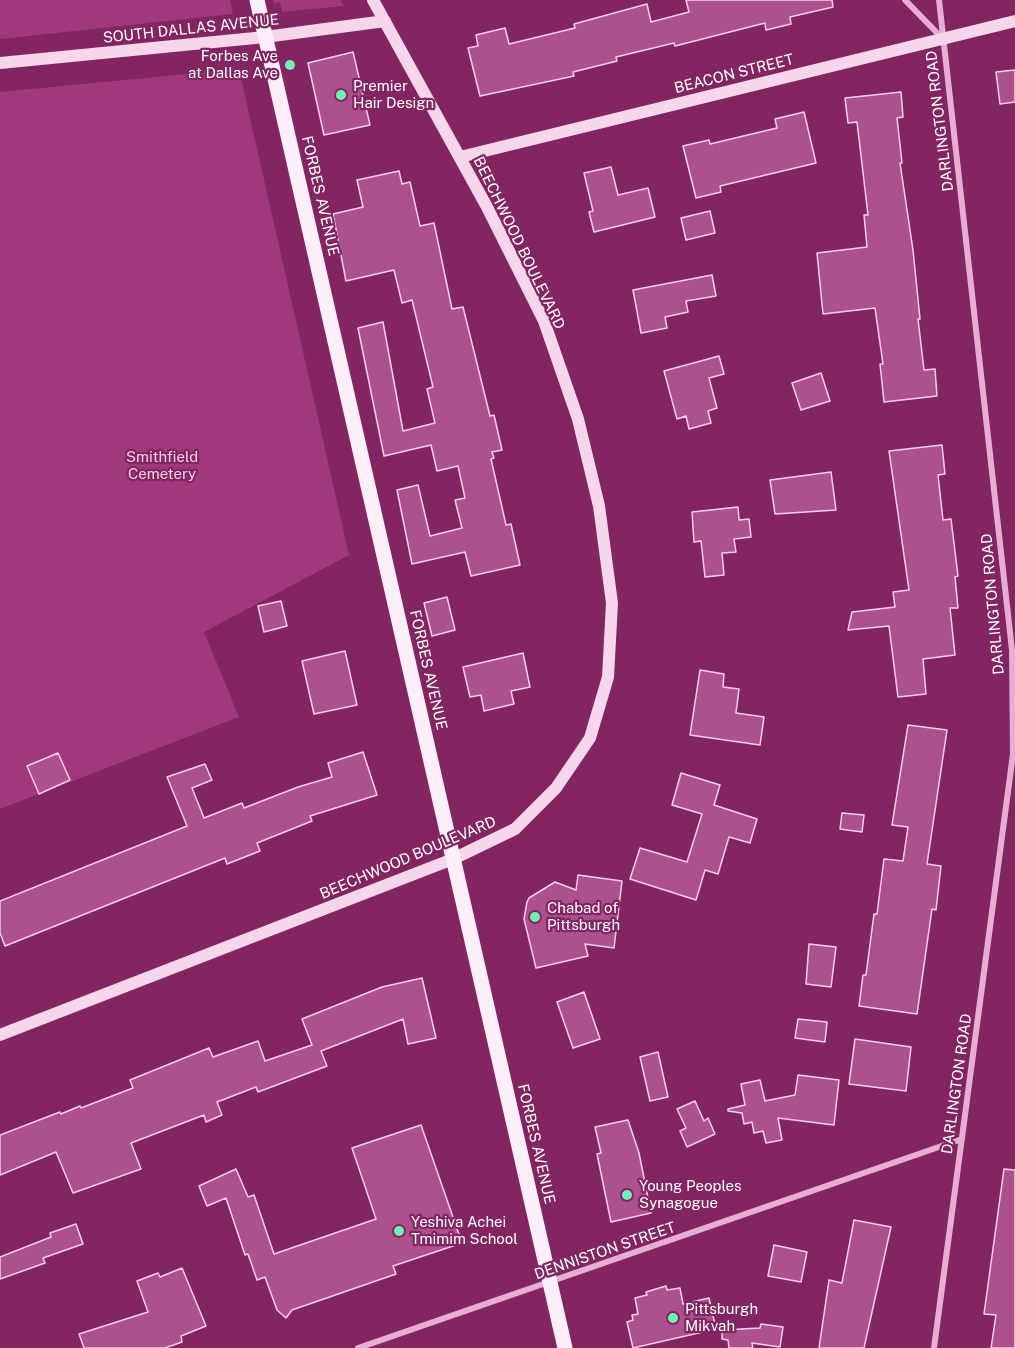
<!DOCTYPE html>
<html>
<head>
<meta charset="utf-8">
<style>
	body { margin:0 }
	canvas { display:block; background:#822561 }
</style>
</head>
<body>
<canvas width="1015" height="1348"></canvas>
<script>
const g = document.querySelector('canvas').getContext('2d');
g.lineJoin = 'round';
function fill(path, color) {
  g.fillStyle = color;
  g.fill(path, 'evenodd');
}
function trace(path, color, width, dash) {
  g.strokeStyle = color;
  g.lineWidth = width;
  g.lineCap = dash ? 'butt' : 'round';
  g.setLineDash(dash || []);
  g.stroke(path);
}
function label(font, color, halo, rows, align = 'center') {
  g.font = font + ' "Public Sans",sans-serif';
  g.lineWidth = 4.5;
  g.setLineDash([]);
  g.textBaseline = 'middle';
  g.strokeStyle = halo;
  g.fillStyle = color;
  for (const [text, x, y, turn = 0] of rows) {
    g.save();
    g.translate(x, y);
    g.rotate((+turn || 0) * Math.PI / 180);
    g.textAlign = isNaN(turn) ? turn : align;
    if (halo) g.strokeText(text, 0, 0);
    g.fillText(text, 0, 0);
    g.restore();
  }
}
const green = new Path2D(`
	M 0,0 L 230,0 L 233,14 L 0,39 Z
	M 273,0 L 340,0 L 344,6 L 282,12 L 280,2 L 274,4 Z
	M 239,69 L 349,555 L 204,632 L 239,717 L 0,809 L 0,92 Z`);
const building = new Path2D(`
	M 686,0 L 832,0 L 833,7 L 790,17 L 791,24 L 766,30 L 765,23 L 675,46 L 674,43 L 616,57 L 617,61 L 573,72 L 574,76 L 480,96 L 468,48 L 478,46 L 476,35 L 505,28 L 509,44 L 575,28 L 574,24 L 647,4 L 651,22 L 689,12 Z
	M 353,52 L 370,125 L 324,135 L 308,63 Z
	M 1015,70 L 1015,102 L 1000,104 L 996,72 Z
	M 901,92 L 903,117 L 897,118 L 902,163 L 900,163 L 913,250 L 920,319 L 918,319 L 924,370 L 935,369 L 937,396 L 884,402 L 880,364 L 883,364 L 875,308 L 823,314 L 817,253 L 867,247 L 864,215 L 868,215 L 857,122 L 848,123 L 845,98 Z
	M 804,112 L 816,163 L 720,186 L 721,192 L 696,198 L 683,146 L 709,140 L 710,144 L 777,128 L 775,119 Z
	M 611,167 L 618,195 L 648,188 L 655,217 L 594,232 L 589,212 L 593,211 L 584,173 Z
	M 399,171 L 402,184 L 410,182 L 420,226 L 434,223 L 452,309 L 463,307 L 490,416 L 494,415 L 502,450 L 492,452 L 494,458 L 491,459 L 506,525 L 511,524 L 520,565 L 471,576 L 465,552 L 412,564 L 397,490 L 418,485 L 430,536 L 462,528 L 455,500 L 465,498 L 458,466 L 437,471 L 431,445 L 384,456 L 358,328 L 383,322 L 403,431 L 435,423 L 427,389 L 433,387 L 412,300 L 402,303 L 394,270 L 346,281 L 333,214 L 363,207 L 357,180 Z
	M 710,211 L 715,233 L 686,240 L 681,218 Z
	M 712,275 L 716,296 L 686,301 L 688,312 L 665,317 L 667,328 L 641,333 L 633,290 Z
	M 719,356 L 724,374 L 709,378 L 717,408 L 708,411 L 711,423 L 689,429 L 686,416 L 677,419 L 664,371 Z
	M 821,373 L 830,401 L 801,410 L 792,383 Z
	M 942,445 L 945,474 L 938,475 L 943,520 L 951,519 L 958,576 L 955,577 L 958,608 L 950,608 L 955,655 L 923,659 L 926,694 L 898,697 L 889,626 L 848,630 L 852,612 L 895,607 L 893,592 L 909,590 L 889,451 Z
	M 831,472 L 836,510 L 775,514 L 770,480 Z
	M 738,507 L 739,520 L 749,519 L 751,537 L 734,539 L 736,552 L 722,553 L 724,575 L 705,577 L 701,541 L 694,542 L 692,512 Z
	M 447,597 L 455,630 L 432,636 L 424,603 Z
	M 281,601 L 287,626 L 264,632 L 258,606 Z
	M 345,651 L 357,705 L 314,714 L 302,661 Z
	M 523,653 L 530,687 L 511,691 L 514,704 L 484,711 L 481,695 L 470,697 L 463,667 Z
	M 700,670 L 724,674 L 723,687 L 739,689 L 736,713 L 764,717 L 760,745 L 690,735 Z
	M 908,725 L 947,730 L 927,864 L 941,866 L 936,910 L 932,909 L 917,1014 L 859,1006 L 863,975 L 866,975 L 874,914 L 877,914 L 884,859 L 903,861 L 908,827 L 892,825 Z
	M 363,752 L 377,795 L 310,816 L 312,821 L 257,843 L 260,851 L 227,864 L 225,858 L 5,946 L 0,933 L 0,901 L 187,826 L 167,777 L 205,764 L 212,780 L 192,788 L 204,818 L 242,803 L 244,808 L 298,787 L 332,777 L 328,763 Z
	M 58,753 L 70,780 L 39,794 L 27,766 Z
	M 681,773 L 720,785 L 714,805 L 757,819 L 750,843 L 729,837 L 718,874 L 705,870 L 696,900 L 630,879 L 640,848 L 687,862 L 702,814 L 672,805 Z
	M 842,813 L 864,815 L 862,832 L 840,829 Z
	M 578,875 L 622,881 L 614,948 L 585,944 L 588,956 L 536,968 L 524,919 L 527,902 L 529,898 L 555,882 L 576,890 Z
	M 809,944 L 836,947 L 831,987 L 806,984 Z
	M 422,978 L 436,1038 L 408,1044 L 403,1019 L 321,1051 L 327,1066 L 258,1092 L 256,1087 L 217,1102 L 222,1115 L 206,1122 L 204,1115 L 131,1143 L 141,1169 L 73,1193 L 56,1152 L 0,1175 L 0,1135 L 60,1112 L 61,1114 L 80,1106 L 81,1108 L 133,1088 L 130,1080 L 209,1048 L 213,1057 L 258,1041 L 265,1061 L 312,1045 L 302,1019 L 382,987 Z
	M 584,992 L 600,1039 L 573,1048 L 557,1002 Z
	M 798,1019 L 827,1022 L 825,1042 L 795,1038 Z
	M 855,1039 L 911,1047 L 906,1091 L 849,1084 Z
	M 658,1052 L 668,1097 L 650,1101 L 640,1057 Z
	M 798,1075 L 839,1080 L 834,1125 L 778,1118 L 782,1140 L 766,1143 L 763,1131 L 754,1133 L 752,1122 L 744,1124 L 742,1113 L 728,1111 L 728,1109 L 745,1105 L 741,1084 L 760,1080 L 765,1101 L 795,1095 Z
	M 695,1101 L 704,1121 L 708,1118 L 715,1134 L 687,1147 L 680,1131 L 686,1128 L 677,1109 Z
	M 628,1120 L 639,1153 L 651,1213 L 611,1222 L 597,1154 L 601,1153 L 595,1127 Z
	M 421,1125 L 462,1243 L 393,1266 L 396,1274 L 292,1310 L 286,1318 L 277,1310 L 265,1277 L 257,1280 L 248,1254 L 245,1255 L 226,1198 L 207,1206 L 199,1186 L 236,1169 L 248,1197 L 254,1195 L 274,1254 L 376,1219 L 352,1148 Z
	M 1004,1169 L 1015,1170 L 1015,1348 L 991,1348 L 996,1315 L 984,1314 Z
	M 854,1220 L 891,1227 L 864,1348 L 819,1348 L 829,1280 L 842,1283 Z
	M 76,1224 L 83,1244 L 43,1258 L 45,1263 L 0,1279 L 0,1257 L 51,1237 L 50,1233 Z
	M 774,1245 L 807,1252 L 801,1282 L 768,1276 Z
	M 182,1268 L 206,1326 L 181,1336 L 182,1342 L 165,1348 L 84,1348 L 79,1334 L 148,1312 L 137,1281 L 158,1273 L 160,1277 Z
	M 666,1286 L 667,1290 L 680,1288 L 683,1304 L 709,1298 L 716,1329 L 633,1348 L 627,1322 L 633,1320 L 632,1315 L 638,1314 L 635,1298 L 647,1295 L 646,1292 Z
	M 761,1324 L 783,1327 L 780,1347 L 752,1343 L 753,1348 L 729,1348 L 728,1340 L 722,1339 L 722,1330 L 760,1328 Z`);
const street = new Path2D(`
	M 905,0 L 942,38
	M 358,1348 L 962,1139
	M 934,1348 L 1013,754 L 1012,650 L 939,0`);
const secondary = new Path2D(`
	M 0,63 L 265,37 L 385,21
	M 460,157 L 1015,21
	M 0,1035 L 453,859 L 515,829 L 556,788 L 590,738 L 608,677 L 612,603 L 599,506 L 578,419 L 544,321 L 487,207 L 373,0`);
const primary = new Path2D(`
	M 257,0 L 565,1348`);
const markers = [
	[290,65,6,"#71f1b1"],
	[341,95,6,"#71f1b1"],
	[535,917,6,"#71f1b1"],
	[627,1195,6,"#71f1b1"],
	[399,1231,6,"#71f1b1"],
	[673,1318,6,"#71f1b1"]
];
const streetNames = [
	["SOUTH DALLAS AVENUE",191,29,-6],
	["BEACON STREET",734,74,-14],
	["DARLINGTON ROAD",940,121,-97],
	["FORBES AVENUE",320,196,77],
	["BEECHWOOD BOULEVARD",519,243,64],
	["DARLINGTON ROAD",993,604,-95],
	["FORBES AVENUE",428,670,77],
	["BEECHWOOD BOULEVARD",408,858,-23],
	["DARLINGTON ROAD",957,1084,-82],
	["FORBES AVENUE",536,1144,77],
	["DENNISTON STREET",605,1251,-19]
];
const poiNames = [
	["Forbes Ave",278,56,"right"],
	["at Dallas Ave",278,73,"right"],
	["Premier",353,86],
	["Hair Design",353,103],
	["Chabad of",547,908],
	["Pittsburgh",547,925],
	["Young Peoples",639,1186],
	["Synagogue",639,1203],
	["Yeshiva Achei",411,1222],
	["Tmimim School",411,1239],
	["Pittsburgh",685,1309],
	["Mikvah",685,1326]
];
const parkNames = [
	["Smithfield",162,457],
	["Cemetery",162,474]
];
fill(green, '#9f397c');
fill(building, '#ac518d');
trace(building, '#f6d0e9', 1.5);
trace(street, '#e7add3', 6);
trace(secondary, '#f6d6eb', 12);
trace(primary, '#fdeef7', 15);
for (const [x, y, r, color] of markers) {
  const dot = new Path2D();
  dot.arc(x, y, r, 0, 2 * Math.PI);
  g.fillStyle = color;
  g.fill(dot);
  trace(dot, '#822561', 2);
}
label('15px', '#fff', '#822561', streetNames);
label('15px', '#fff', '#822561', poiNames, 'left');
label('15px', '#f6d0e9', '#822561', parkNames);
</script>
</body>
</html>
